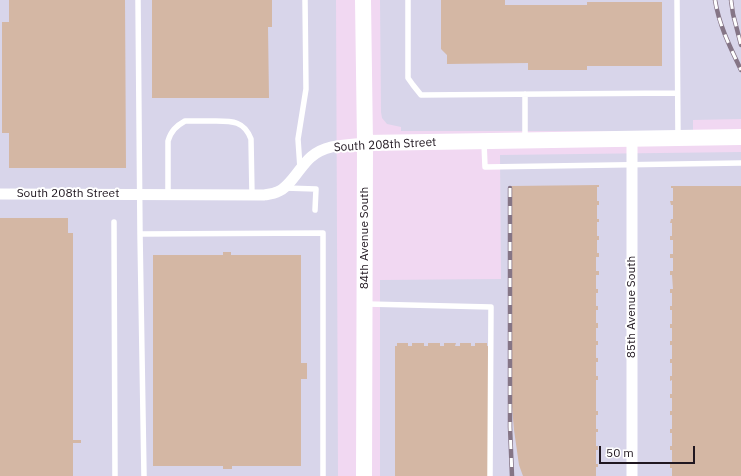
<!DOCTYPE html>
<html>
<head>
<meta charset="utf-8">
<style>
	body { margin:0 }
	#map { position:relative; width:741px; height:476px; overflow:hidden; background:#f1d8f2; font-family:"IBM Plex Sans",sans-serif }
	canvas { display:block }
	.scale { position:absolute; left:599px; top:446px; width:96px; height:18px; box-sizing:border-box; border:2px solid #201720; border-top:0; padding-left:5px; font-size:12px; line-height:14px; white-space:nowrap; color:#201720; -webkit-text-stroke:3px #fff; paint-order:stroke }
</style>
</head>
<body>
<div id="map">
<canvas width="741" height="476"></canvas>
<div class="scale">50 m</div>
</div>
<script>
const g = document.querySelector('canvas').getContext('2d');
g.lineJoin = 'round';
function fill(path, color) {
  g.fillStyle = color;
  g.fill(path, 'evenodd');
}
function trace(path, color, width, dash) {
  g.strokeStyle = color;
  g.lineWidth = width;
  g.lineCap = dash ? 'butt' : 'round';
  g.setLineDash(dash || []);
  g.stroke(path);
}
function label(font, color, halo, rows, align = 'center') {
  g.font = font + ' "IBM Plex Sans",sans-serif';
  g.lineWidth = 4;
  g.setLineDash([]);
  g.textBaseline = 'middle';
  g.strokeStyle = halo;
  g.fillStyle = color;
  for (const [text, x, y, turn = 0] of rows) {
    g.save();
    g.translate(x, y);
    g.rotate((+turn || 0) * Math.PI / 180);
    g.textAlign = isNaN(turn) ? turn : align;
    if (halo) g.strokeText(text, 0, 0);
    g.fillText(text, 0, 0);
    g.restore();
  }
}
const industrial = new Path2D(`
	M 0,0 L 336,0 L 338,476 L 0,476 Z
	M 380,0 L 741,0 L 741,119 L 693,120 L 693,131 L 401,131 L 401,127 L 387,124 L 382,118 L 381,112 Z
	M 741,152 L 741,476 L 380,476 L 380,280 L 501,279 L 500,155 Z`);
const building = new Path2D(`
	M 9,0 L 125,0 L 126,168 L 9,168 L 9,133 L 2,133 L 2,22 L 9,22 Z
	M 152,0 L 272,0 L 272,27 L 268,27 L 269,98 L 152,98 Z
	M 441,0 L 505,0 L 505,5 L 587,5 L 587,2 L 662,2 L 662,66 L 587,66 L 587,70 L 528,70 L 528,63 L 447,64 L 447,55 L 441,49 Z
	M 599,185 L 599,187 L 597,187 L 597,201 L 599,201 L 599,205 L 597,205 L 597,219 L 599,219 L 599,222 L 597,222 L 597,236 L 599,236 L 599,240 L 597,240 L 597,253 L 599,253 L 599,257 L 596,257 L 596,271 L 599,271 L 599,275 L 596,275 L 596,289 L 598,289 L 598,293 L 596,293 L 596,306 L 598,306 L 598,310 L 596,310 L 596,323 L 598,323 L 598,328 L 596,328 L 596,341 L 598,341 L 598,345 L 596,345 L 596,358 L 598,358 L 598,362 L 596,362 L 596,376 L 598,376 L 598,380 L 596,380 L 596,411 L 598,411 L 598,415 L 596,415 L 596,429 L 598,429 L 598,432 L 596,432 L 596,446 L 598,446 L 598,450 L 596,450 L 596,464 L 598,464 L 598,467 L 596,467 L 596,476 L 523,476 L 519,465 L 514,430 L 511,395 L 511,186 Z
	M 671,186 L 741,186 L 741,476 L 672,476 L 672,468 L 670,468 L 670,464 L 672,464 L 672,450 L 670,450 L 670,446 L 672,446 L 672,433 L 670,433 L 670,429 L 672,429 L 672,415 L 670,415 L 670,411 L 672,411 L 672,398 L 670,398 L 670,394 L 672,394 L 672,380 L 670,381 L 670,376 L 672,376 L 672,363 L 670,363 L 670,359 L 672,359 L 672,345 L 670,345 L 670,341 L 672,341 L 672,328 L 670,328 L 670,324 L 672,324 L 672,310 L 670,310 L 670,306 L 672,306 L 672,293 L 670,293 L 670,289 L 673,289 L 672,275 L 670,275 L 670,271 L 673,271 L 673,258 L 670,258 L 670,254 L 673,254 L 673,240 L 670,240 L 670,236 L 672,236 L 672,223 L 670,223 L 671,219 L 673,219 L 673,205 L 671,205 L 670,201 L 673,201 L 673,188 L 671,188 Z
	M 0,218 L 68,218 L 68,233 L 73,233 L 73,440 L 81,440 L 81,443 L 73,443 L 73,476 L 0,476 Z
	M 223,252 L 231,252 L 231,255 L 301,255 L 301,363 L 307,363 L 307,379 L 301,379 L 301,466 L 232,466 L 232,469 L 223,469 L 223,466 L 153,466 L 153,255 L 223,255 Z
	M 397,343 L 408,343 L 408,346 L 412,346 L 412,343 L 424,343 L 424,346 L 428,346 L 428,343 L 440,343 L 440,346 L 444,346 L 444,343 L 456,343 L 455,346 L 460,346 L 460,343 L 471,343 L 471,346 L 475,346 L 475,343 L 487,343 L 487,346 L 488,346 L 488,476 L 395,476 L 395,346 L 397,346 Z`);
const lane = new Path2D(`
	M 138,0 L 140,234 L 144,476
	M 408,0 L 408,78 L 413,85 L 421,95 L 677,93
	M 677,0 L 678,137
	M 525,94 L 525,140
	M 484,143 L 485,167 L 741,163
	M 300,168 L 298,139 L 306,89 L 305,0
	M 285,188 L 316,189 L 315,210
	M 168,194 L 168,141 C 171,131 176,126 185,121 C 194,121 204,121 213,121 C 231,121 244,120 251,139 L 252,195
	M 114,222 L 115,476
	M 140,234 L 323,233 L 323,476
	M 367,304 L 491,307 L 490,476`);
const street = new Path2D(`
	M 0,194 L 264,195 C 268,194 273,194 277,192 C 290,188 300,166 311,157 C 326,144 347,145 365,143
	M 632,476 L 632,138`);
const secondary = new Path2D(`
	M 363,0 L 365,143 L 364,476
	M 365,143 L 741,137`);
const rail = new Path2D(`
	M 715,0 C 719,25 730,47 741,70
	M 731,0 L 733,14 L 741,45
	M 510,188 L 510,427 L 512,476`);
const streetNames = [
	["South 208th Street",385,145,-3],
	["South 208th Street",68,194],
	["84th Avenue South",365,238,-90],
	["85th Avenue South",632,307,-90]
];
fill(industrial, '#d8d5ea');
fill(building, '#d4b7a4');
trace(lane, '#fff', 5.5);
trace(street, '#fff', 11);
trace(secondary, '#fff', 16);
trace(rail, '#857586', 4.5);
trace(rail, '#fff', 3, [9]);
label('12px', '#201720', '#fff', streetNames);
</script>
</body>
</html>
